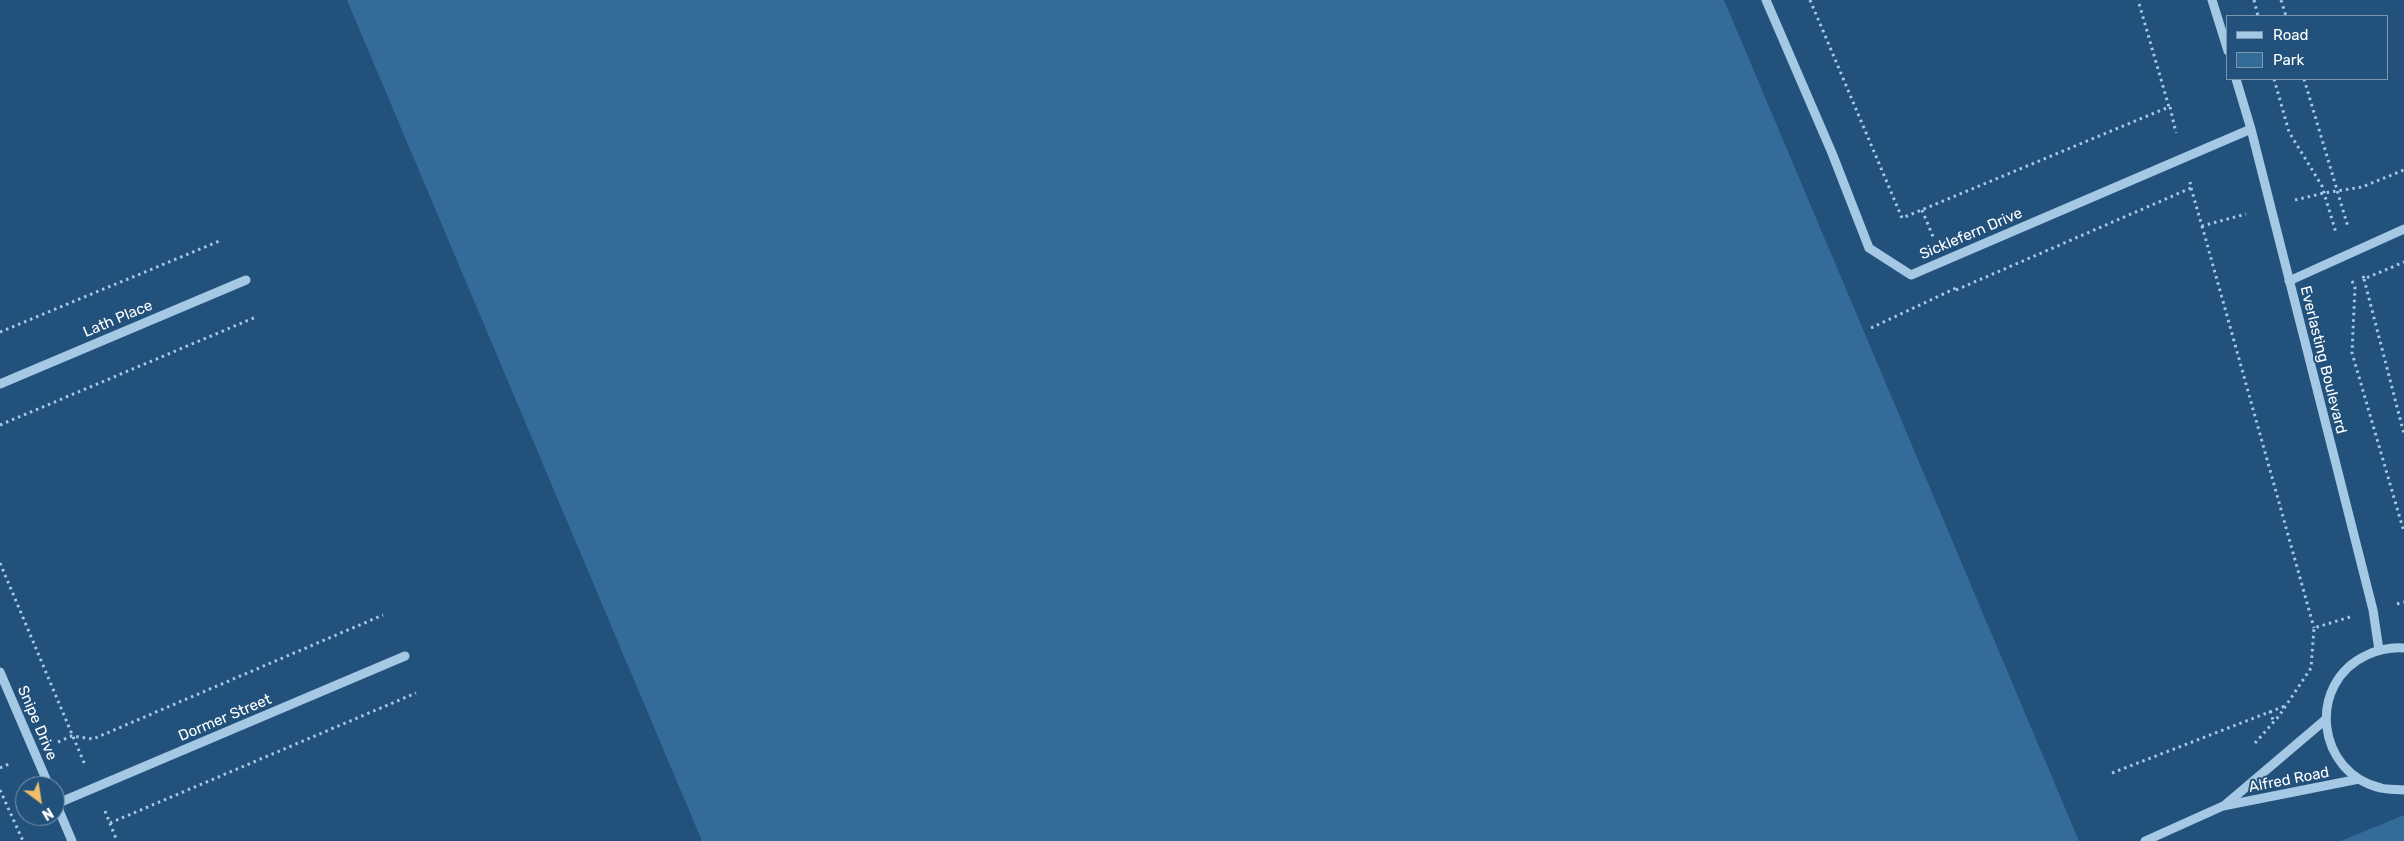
<!DOCTYPE html>
<html>
<head>
<meta charset="utf-8">
<style>
	body { margin:0 }
	#map { position:relative; width:2404px; height:841px; overflow:hidden; background:#22517b; font-family:Rubik,sans-serif }
	canvas { display:block }
	.legend { position:absolute; left:2226px; top:15px; width:162px; height:65px; box-sizing:border-box; background:#22517b; border:1px solid #7a97b0; margin:0; padding:6px 9px; list-style:none; font-size:15px; color:#fff }
	.legend li { display:flex; align-items:center; gap:10px; height:25px }
	.legend b { width:25px; border:1px solid #7a97b0 }
	.north { position:absolute; left:15px; top:776px; width:50px; height:50px; box-sizing:border-box; background:#22517b; border:1px solid #7a97b0; border-radius:50%; rotate:149deg; font-size:14px; font-weight:700; line-height:20px; text-align:center; color:#fff }
	.north::after { content:''; display:block; margin:auto; width:18px; height:22px; background:#f1bc67; clip-path:polygon(50% 0,100% 100%,50% 72%,0 100%) }
</style>
</head>
<body>
<div id="map">
<canvas width="2404" height="841"></canvas>
<ul class="legend">
<li><b style="height:6px;background:#a5c8e5"></b>Road</li>
<li><b style="height:14px;background:#356b99"></b>Park</li>
</ul>
<div class="north">N</div>
</div>
<script>
const g = document.querySelector('canvas').getContext('2d');
g.lineJoin = 'round';
function fill(path, color) {
  g.fillStyle = color;
  g.fill(path, 'evenodd');
}
function trace(path, color, width, dash) {
  g.strokeStyle = color;
  g.lineWidth = width;
  g.lineCap = dash ? 'butt' : 'round';
  g.setLineDash(dash || []);
  g.stroke(path);
}
function label(font, color, halo, rows, align = 'center') {
  g.font = font + ' Rubik,sans-serif';
  g.lineWidth = 4;
  g.setLineDash([]);
  g.textBaseline = 'middle';
  g.strokeStyle = halo;
  g.fillStyle = color;
  for (const [text, x, y, turn = 0] of rows) {
    g.save();
    g.translate(x, y);
    g.rotate((+turn || 0) * Math.PI / 180);
    g.textAlign = isNaN(turn) ? turn : align;
    if (halo) g.strokeText(text, 0, 0);
    g.fillText(text, 0, 0);
    g.restore();
  }
}
const green = new Path2D(`
	M 347,0 L 1724,0 L 2079,841 L 702,841 Z
	M 2404,815 L 2404,841 L 2341,841 Z`);
const path = new Path2D(`
	M 1810,0 L 1902,218 L 2169,107 L 2138,0
	M 2254,0 L 2258,16
	M 2281,0 L 2286,16
	M 2274,79 L 2289,132 L 2322,186 L 2336,233
	M 2304,79 L 2348,227
	M 2170,107 L 2176,133
	M 2191,188 L 2202,226 L 2246,214
	M 2295,200 L 2324,193 L 2362,187 L 2404,170
	M 1922,210 L 1934,239
	M 2202,226 L 2314,628
	M 2363,276 L 2364,279 L 2404,262
	M 2364,279 L 2404,434
	M 2352,281 L 2355,287 L 2352,353 L 2404,532
	M 1956,290 L 2191,188 L 2190,182
	M 1871,328 L 1956,288
	M 0,332 L 222,240
	M 0,425 L 256,317
	M 0,563 L 85,765
	M 2397,604 L 2404,602
	M 2270,711 L 2274,723
	M 58,742 L 72,736 L 93,739 L 383,615
	M 2255,743 L 2279,716 L 2311,668 L 2314,628 L 2350,617
	M 0,768 L 11,763
	M 2112,773 L 2285,706
	M 0,790 L 23,841
	M 105,811 L 117,841
	M 110,823 L 416,693`);
const minor = new Path2D(`
	M 1766,0 L 1832,153 L 1869,248 L 1911,275 L 2251,129
	M 2212,0 L 2228,51
	M 2236,79 L 2251,129 L 2373,610 L 2379,650
	M 2289,281 L 2404,229
	M 0,384 L 246,280
	M 2404,648 C 2391,647 2378,650 2367,655 C 2306,683 2316,773 2381,788 C 2388,790 2397,789 2404,790
	M 0,672 L 49,786
	M 55,801 L 72,841
	M 56,804 L 405,656
	M 2225,805 L 2325,720
	M 2145,841 L 2223,806 L 2359,779`);
const streetNames = [
	["Sicklefern Drive",1971,234,-23],
	["Lath Place",118,319,-23],
	["Everlasting Boulevard",2323,360,76],
	["Dormer Street",225,718,-23],
	["Snipe Drive",37,723,67],
	["Alfred Road",2289,780,-11]
];
fill(green, '#356b99');
trace(path, '#a5c8e5', 3, [2.5, 4]);
trace(minor, '#a5c8e5', 9);
label('15px', '#fff', '#22517b', streetNames);
</script>
</body>
</html>
